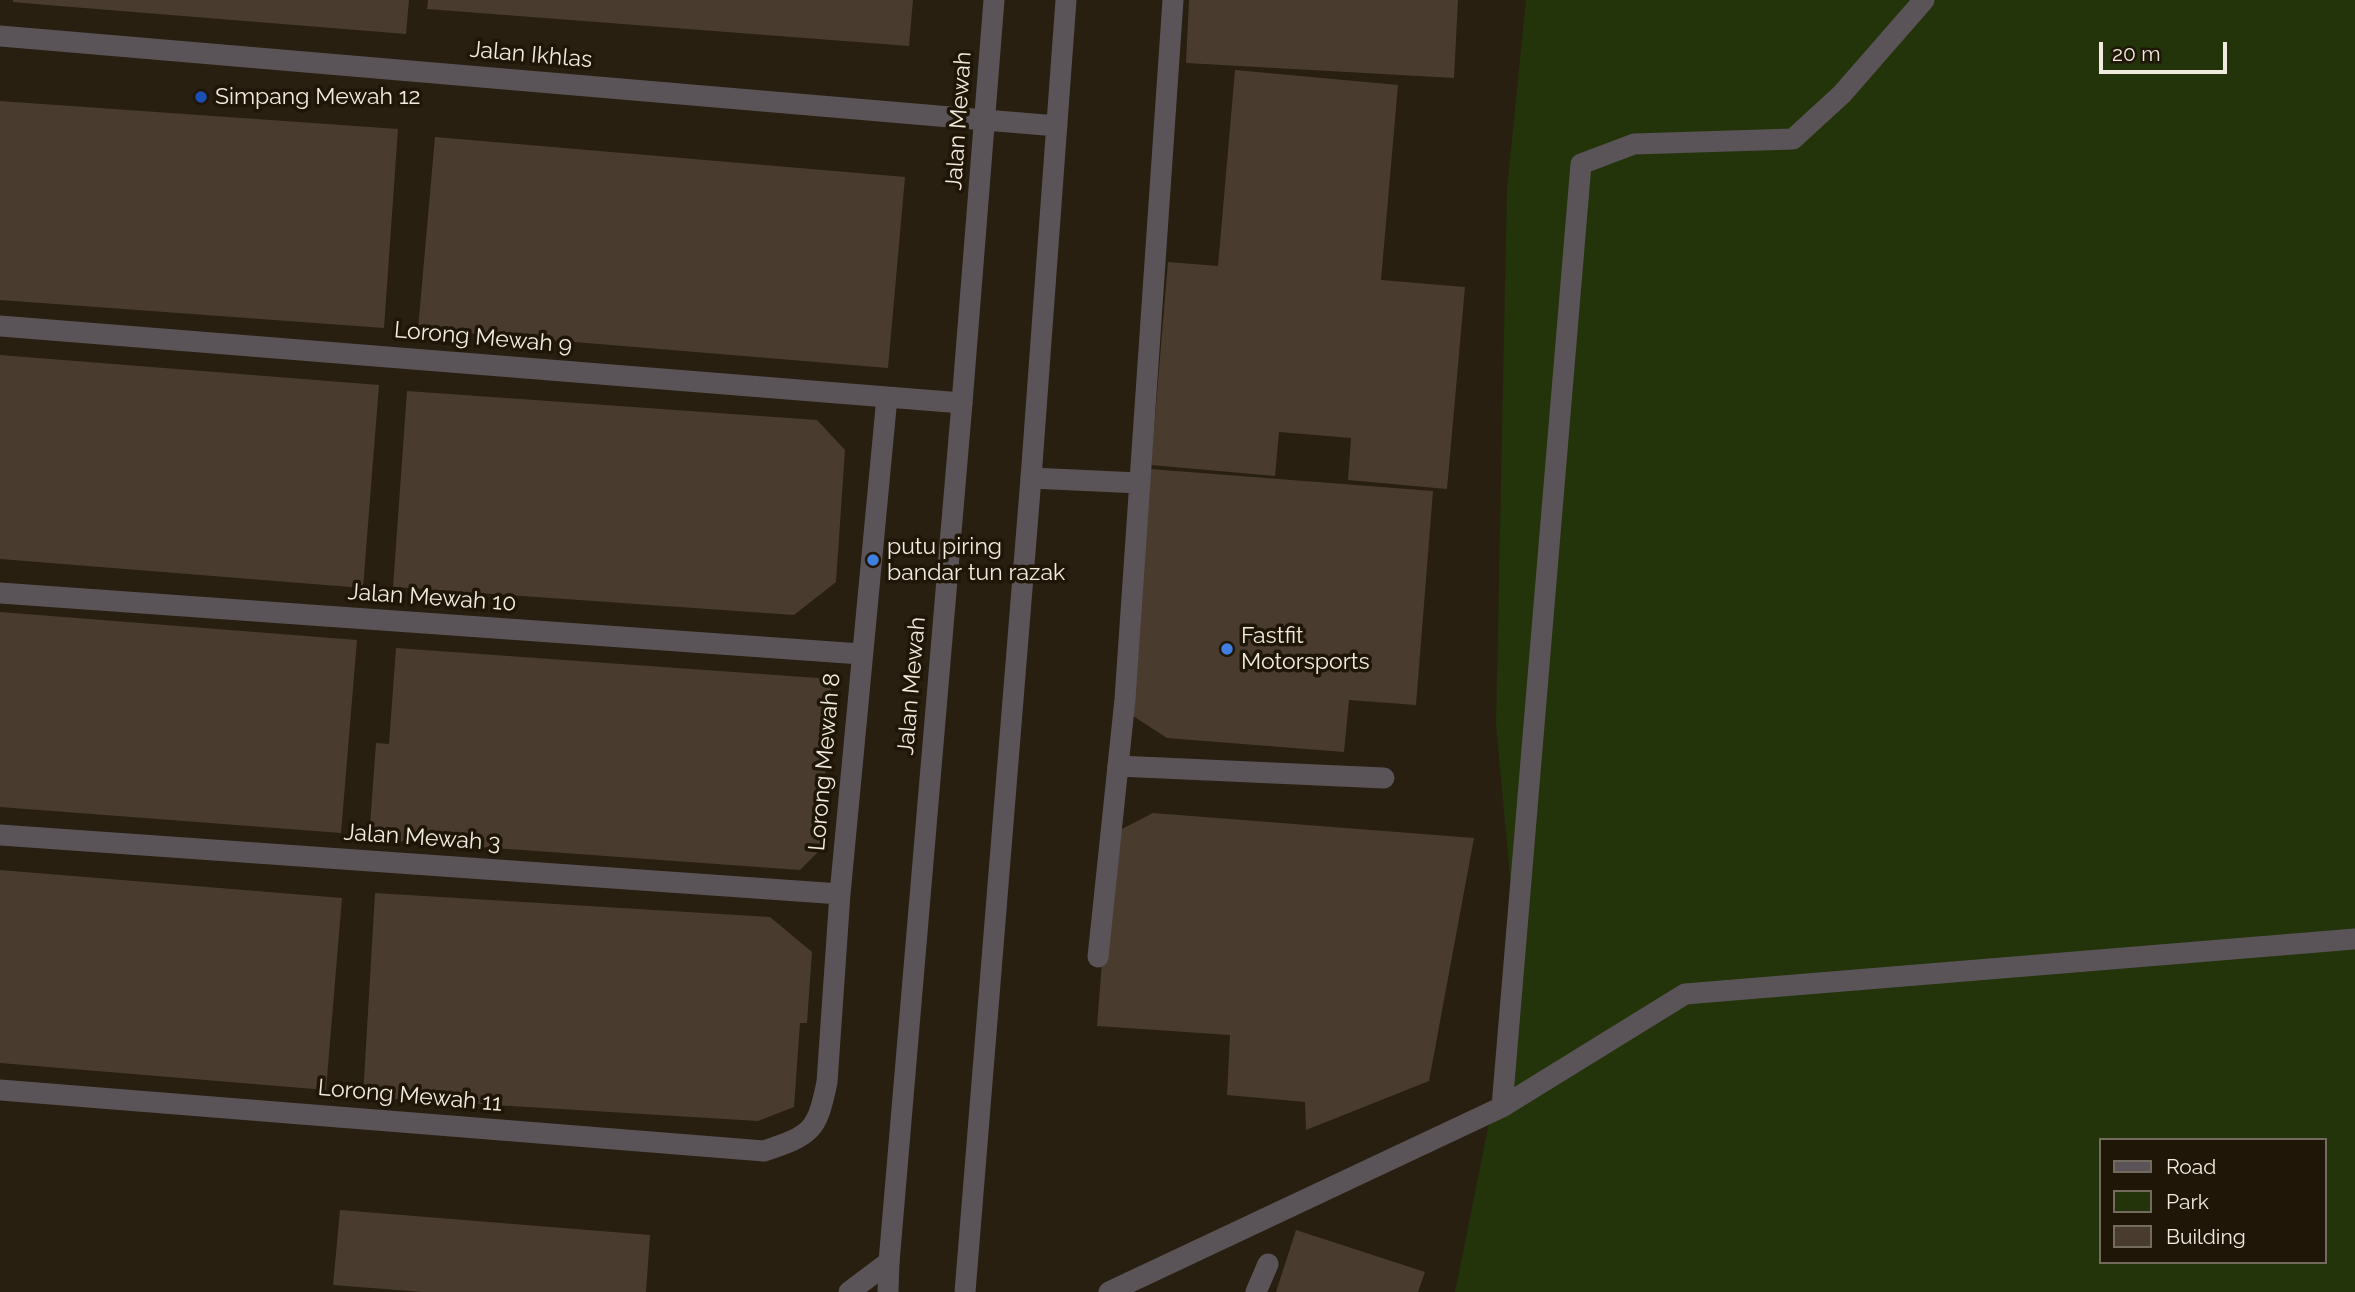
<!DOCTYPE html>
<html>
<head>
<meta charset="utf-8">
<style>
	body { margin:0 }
	#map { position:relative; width:2355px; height:1292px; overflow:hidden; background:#281f10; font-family:Raleway,sans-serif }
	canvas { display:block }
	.legend { position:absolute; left:2099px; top:1138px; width:228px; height:126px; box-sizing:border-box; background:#1f1607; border:2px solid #736b5e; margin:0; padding:9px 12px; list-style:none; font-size:21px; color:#f0eae0 }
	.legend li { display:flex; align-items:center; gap:14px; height:35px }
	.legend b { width:35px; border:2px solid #736b5e }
	.scale { position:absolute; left:2099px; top:42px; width:128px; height:32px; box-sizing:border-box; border:4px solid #f0eae0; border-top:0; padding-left:9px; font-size:21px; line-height:24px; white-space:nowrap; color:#f0eae0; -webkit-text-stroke:5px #1f1607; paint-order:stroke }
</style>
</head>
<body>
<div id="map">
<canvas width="2355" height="1292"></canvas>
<ul class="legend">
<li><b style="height:9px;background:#5a5358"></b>Road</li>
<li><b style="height:19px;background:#23330a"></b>Park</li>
<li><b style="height:19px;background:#4a3b2f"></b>Building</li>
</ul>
<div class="scale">20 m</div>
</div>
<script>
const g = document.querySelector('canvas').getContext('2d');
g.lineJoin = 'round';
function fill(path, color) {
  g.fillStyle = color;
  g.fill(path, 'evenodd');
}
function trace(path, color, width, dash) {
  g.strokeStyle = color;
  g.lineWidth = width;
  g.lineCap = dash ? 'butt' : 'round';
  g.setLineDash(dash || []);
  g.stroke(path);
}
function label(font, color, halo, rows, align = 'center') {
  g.font = font + ' Raleway,sans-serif';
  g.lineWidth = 7;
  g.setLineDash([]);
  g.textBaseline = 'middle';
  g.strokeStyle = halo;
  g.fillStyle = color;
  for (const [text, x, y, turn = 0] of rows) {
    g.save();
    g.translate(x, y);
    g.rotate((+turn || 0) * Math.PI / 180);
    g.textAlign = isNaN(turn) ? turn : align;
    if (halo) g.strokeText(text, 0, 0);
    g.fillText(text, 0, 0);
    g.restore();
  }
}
const green = new Path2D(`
	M 1526,0 L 2355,0 L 2355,1292 L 1455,1292 L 1519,973 L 1496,725 L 1507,188 ZM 2101,1140 L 2325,1140 L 2325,1262 L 2101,1262 Z`);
const building = new Path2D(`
	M 13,0 L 409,0 L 406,34 L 47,5 L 13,2 Z
	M 428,0 L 913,0 L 909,46 L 427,9 Z
	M 1189,0 L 1458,0 L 1454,78 L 1186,63 Z
	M 1235,70 L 1398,85 L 1381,280 L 1465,287 L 1447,489 L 1348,480 L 1351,438 L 1279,432 L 1275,476 L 1151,465 L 1168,262 L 1218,266 Z
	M 0,101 L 398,129 L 384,328 L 0,300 Z
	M 435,137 L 905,177 L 888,368 L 418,329 Z
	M 0,355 L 379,385 L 363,588 L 0,559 Z
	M 407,391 L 817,420 L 845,450 L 836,582 L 794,615 L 393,587 Z
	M 1150,469 L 1433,491 L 1416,705 L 1349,700 L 1344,752 L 1167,738 L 1130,714 Z
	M 0,612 L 357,640 L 341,833 L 0,807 Z
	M 396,648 L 832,679 L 820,850 L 800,870 L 369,839 L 376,743 L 389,744 Z
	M 1153,813 L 1474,838 L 1429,1081 L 1306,1130 L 1305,1102 L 1227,1095 L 1230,1035 L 1097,1026 L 1112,834 Z
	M 0,870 L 342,898 L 326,1090 L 0,1063 Z
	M 375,893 L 770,917 L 812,952 L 807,1023 L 800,1023 L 794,1107 L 758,1121 L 363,1097 Z
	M 340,1210 L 650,1235 L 646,1292 L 423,1292 L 333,1285 Z
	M 1296,1230 L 1425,1272 L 1418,1292 L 1276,1292 Z`);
const service = new Path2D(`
	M 1098,957 L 1118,766 L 1384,778
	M 1502,1107 L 1581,164 L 1634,144 L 1793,139 L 1842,94 L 1924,0
	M 849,1292 L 889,1262
	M 1109,1292 L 1502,1107 L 1685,994 L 2355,939
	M 1256,1292 L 1268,1264`);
const minor = new Path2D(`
	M 0,36 L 985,120
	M 0,326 L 962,403
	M 1031,478 L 1139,483
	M 0,593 L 861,654
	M 1118,766 L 1125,699 L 1173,0
	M 0,835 L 840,894
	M 0,1090 L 764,1151 C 812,1135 817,1131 827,1082 L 840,894 L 887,397`);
const tertiary = new Path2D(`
	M 985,120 L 1057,126
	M 888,1292 L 889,1262 L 962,403 L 994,0
	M 965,1292 L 1031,478 L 1066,0`);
const markers = [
	[201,97,7,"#1a4fb4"],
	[873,560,7,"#3f7fe0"],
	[1227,649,7,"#3f7fe0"]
];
const streetNames = [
	["Jalan Ikhlas",531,55,5],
	["Jalan Mewah",959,121,-86],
	["Lorong Mewah 9",483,338,5],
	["Jalan Mewah 10",432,598,4],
	["Jalan Mewah",912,686,-85],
	["Lorong Mewah 8",825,762,-85],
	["Jalan Mewah 3",422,838,4],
	["Lorong Mewah 11",410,1096,5]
];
const poiNames = [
	["Simpang Mewah 12",215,97],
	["putu piring",887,547],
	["bandar tun razak",887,573],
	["Fastfit",1241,636],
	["Motorsports",1241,662]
];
fill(green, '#23330a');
fill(building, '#4a3b2f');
trace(service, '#5a5358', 21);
trace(minor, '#5a5358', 21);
trace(tertiary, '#5a5358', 21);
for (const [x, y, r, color] of markers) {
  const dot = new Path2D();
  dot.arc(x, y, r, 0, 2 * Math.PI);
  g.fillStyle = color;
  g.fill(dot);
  trace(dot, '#1f1607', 2.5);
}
label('23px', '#f0eae0', '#1f1607', streetNames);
label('23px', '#f0eae0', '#1f1607', poiNames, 'left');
</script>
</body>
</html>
